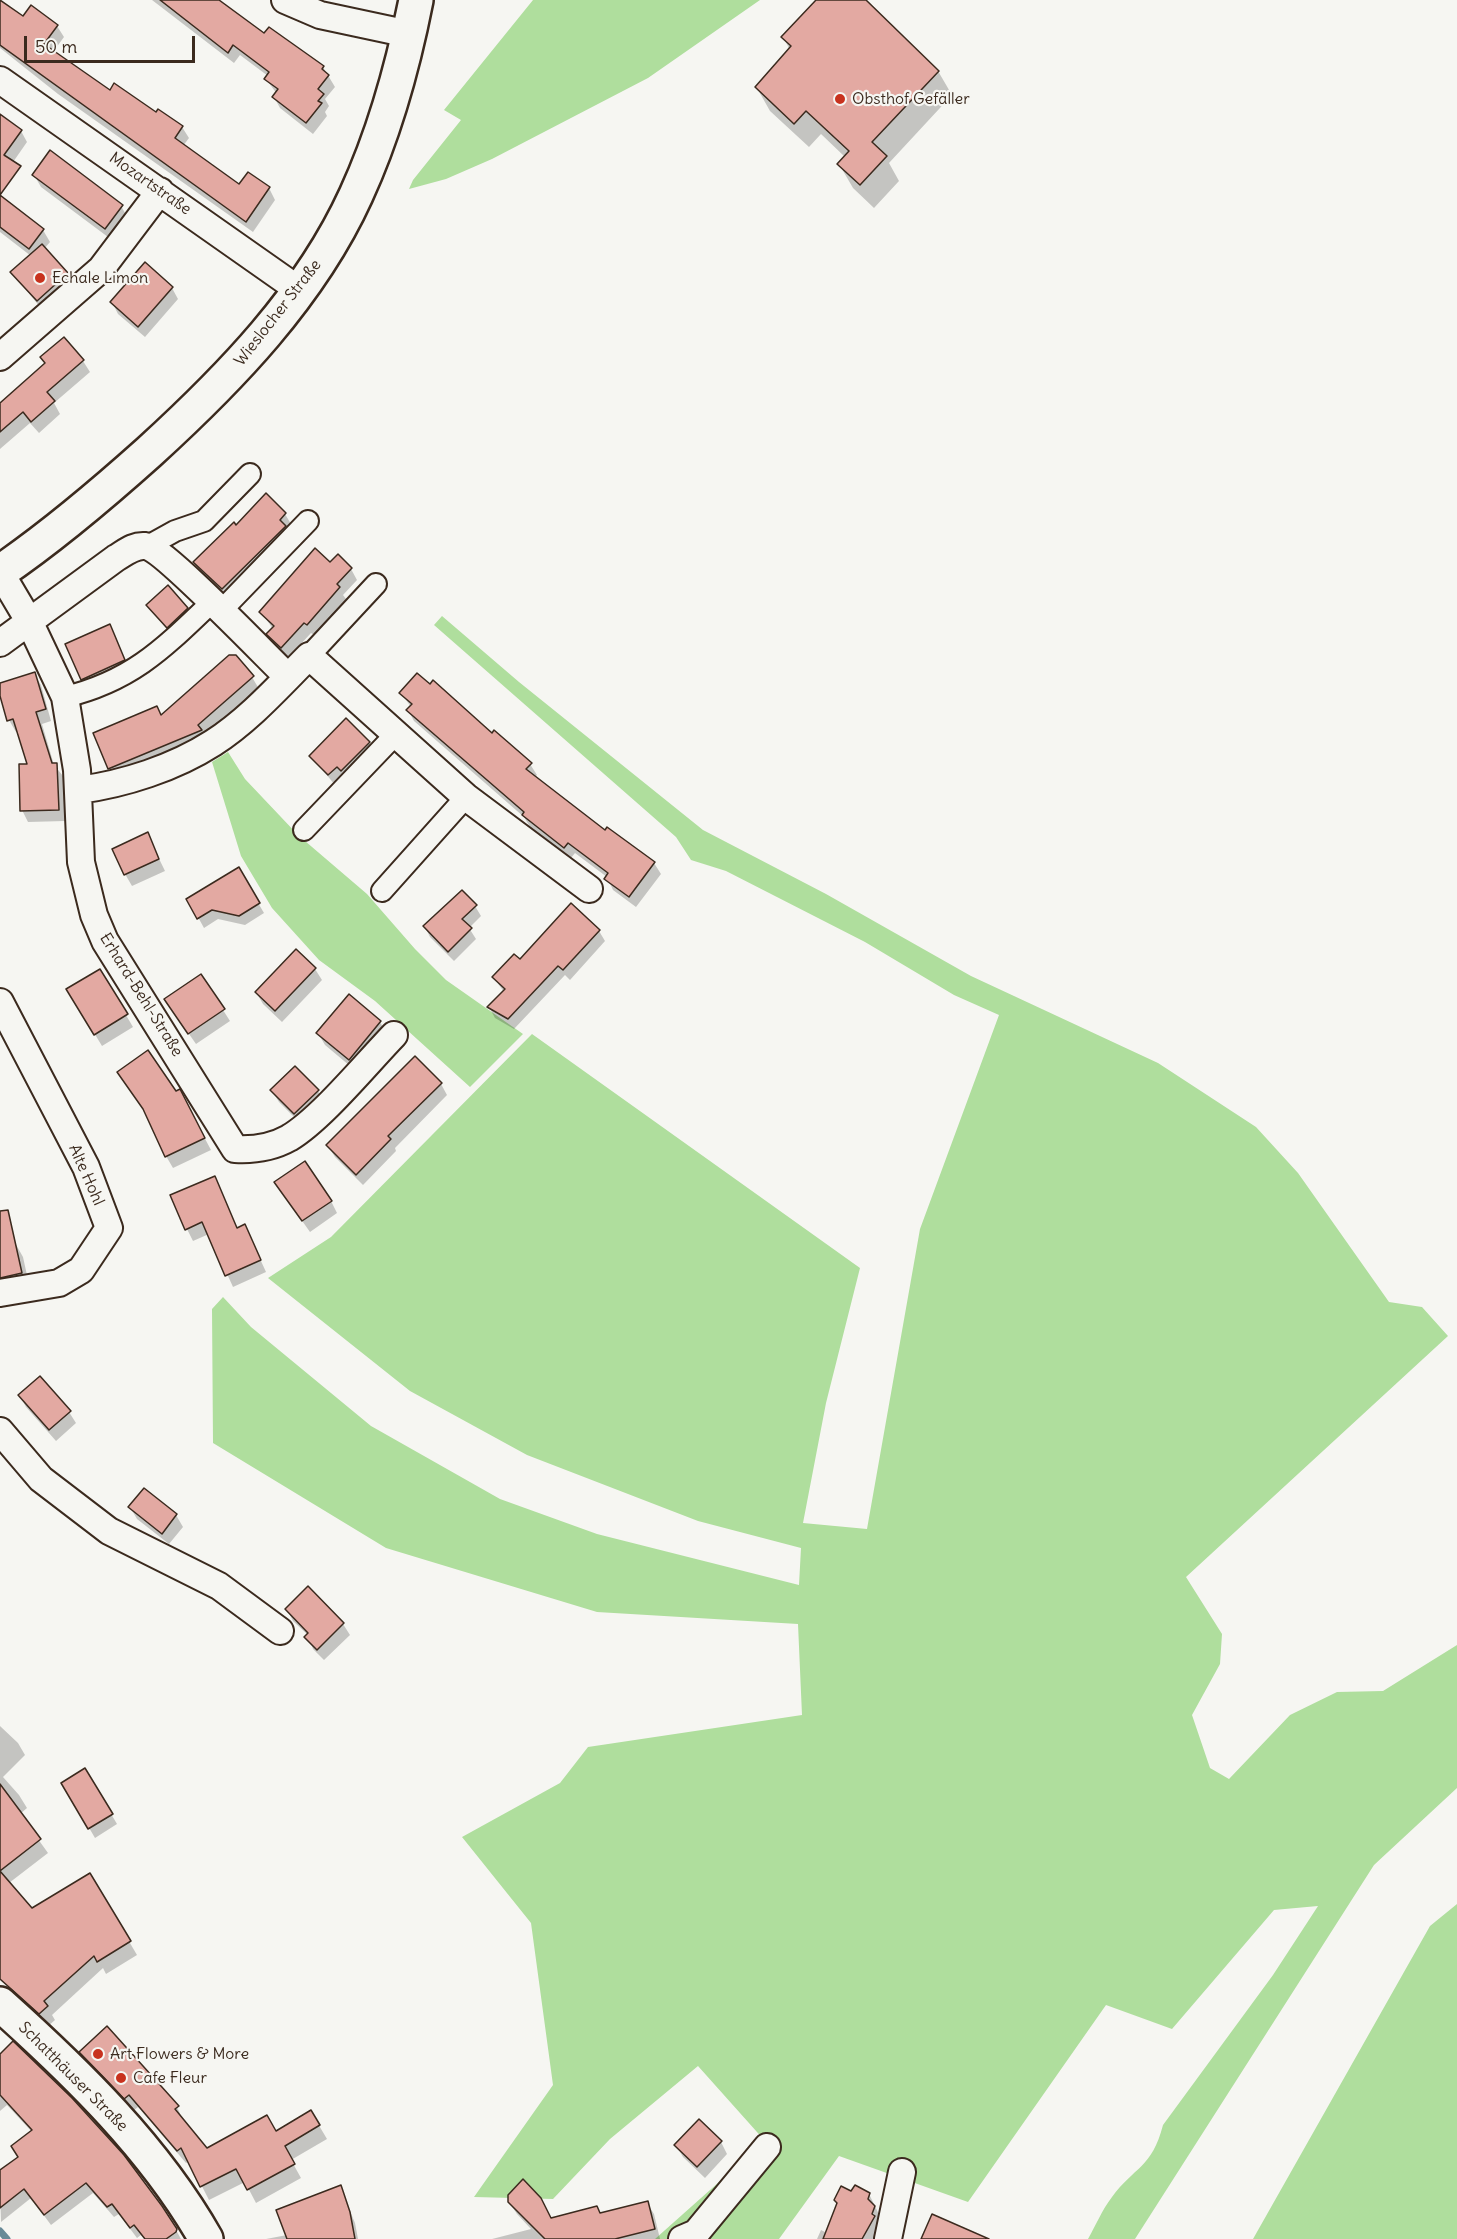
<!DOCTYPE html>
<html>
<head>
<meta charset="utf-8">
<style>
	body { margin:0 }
	#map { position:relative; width:1457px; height:2239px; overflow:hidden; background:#f6f6f2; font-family:Delius,sans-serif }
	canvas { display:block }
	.scale { position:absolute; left:24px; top:36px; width:171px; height:27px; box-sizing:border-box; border:3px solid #3b2a1e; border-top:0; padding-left:8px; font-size:18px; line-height:21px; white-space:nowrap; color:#3b2a1e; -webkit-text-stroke:4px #f6f6f2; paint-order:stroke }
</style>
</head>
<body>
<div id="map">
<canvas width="1457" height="2239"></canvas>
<div class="scale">50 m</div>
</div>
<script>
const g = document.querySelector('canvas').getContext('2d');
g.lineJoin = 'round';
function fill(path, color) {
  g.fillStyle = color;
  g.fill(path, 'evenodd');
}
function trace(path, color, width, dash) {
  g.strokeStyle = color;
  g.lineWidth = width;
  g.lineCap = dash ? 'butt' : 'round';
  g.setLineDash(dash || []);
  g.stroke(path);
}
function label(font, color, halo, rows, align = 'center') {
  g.font = font + ' Delius,sans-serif';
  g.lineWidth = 4.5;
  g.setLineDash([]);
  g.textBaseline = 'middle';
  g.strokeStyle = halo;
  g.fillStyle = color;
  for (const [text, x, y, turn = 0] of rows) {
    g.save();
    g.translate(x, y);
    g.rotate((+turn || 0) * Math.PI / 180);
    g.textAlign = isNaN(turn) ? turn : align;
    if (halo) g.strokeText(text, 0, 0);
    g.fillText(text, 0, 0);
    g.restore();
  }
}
const green = new Path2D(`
	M 533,0 L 760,0 L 648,78 L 492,159 L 446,179 L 409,189 L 413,180 L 461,120 L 444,110 Z
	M 442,616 L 519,682 L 703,830 L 826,894 L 971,976 L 1158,1063 L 1256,1127 L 1298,1173 L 1389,1302 L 1422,1307 L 1448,1336 L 1186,1577 L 1222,1634 L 1220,1664 L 1192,1715 L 1210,1768 L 1229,1779 L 1290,1715 L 1337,1692 L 1383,1691 L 1457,1645 L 1457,1788 L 1374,1865 L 1135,2239 L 1088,2239 C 1096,2225 1102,2210 1112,2197 C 1134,2167 1152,2168 1163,2125 L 1273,1975 L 1318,1906 L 1274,1910 L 1172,2029 L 1106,2005 L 968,2202 L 839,2156 L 779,2239 L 655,2239 L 765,2141 L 698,2066 L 610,2139 L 553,2199 L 474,2197 L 553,2085 L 531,1923 L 462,1837 L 560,1783 L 588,1747 L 802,1715 L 798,1624 L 597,1612 L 386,1548 L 213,1443 L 212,1309 L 223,1297 L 251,1327 L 371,1426 L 500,1499 L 597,1534 L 799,1585 L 801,1548 L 698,1521 L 527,1455 L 410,1391 L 268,1278 L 331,1237 L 532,1034 L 860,1268 L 826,1403 L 803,1523 L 867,1529 L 920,1229 L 999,1015 L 954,995 L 865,942 L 726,871 L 691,860 L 676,837 L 434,625 Z
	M 228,752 L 245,779 L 298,835 L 367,894 L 415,949 L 446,980 L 523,1034 L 470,1087 L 375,1001 L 319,960 L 272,908 L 241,856 L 212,762 Z
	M 1457,1904 L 1457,2239 L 1253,2239 L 1430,1926 Z`);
const shadow = new Path2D(`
	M 0,0 L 24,18 L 57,26 L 64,37 L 53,52 L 110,92 L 182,127 L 189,138 L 183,146 L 240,186 L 269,188 L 275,200 L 253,232 L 58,94 L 0,48 Z
	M 152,0 L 219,0 L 264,35 L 323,67 L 335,87 L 325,99 L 329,106 L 325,112 L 327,116 L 313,134 L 280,108 L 274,97 L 277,94 L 266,79 L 268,76 L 240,55 L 234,63 Z
	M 818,0 L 864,0 L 938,71 L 952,95 L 889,163 L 899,181 L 874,208 L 853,188 L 839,164 L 845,157 L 821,134 L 809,147 L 770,111 L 757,88 L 790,50 L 783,37 Z
	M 0,116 L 21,131 L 27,142 L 11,165 L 0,158 Z
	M 34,175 L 121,206 L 128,218 L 112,240 L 41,187 Z
	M 0,197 L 43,230 L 50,242 L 44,249 L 73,286 L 44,312 L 12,272 L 31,256 L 0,232 Z
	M 172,288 L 178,299 L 145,337 L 118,314 L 112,302 Z
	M 83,361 L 90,372 L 54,403 L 60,414 L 39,433 L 30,423 L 0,449 L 0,405 Z
	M 285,514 L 291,524 L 286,529 L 291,537 L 229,598 L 201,572 L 195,562 Z
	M 330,564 L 351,569 L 357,580 L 343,595 L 346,599 L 314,635 L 311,633 L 288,658 L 274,645 L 268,634 L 273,629 L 261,612 Z
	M 168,588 L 194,621 L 174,639 L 148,605 Z
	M 109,626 L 131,672 L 89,691 L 82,679 Z
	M 34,674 L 41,685 L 51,721 L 42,724 L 54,765 L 63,776 L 65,821 L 28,822 L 22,810 L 29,765 L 18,731 L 16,732 L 9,720 L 0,684 Z
	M 252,677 L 259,689 L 204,736 L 116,780 L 110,768 L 161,717 Z
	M 401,693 L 492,735 L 530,764 L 537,775 L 535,777 L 605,832 L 654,863 L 661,874 L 636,907 L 613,890 L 607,877 L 575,853 L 571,858 L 530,827 L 524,817 L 414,721 L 408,710 L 411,707 Z
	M 369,743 L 375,753 L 335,785 L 311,756 Z
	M 147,834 L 165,871 L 132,886 L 125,874 Z
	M 238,869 L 264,913 L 245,925 L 218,919 L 204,928 L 188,899 Z
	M 475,906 L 481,916 L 469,928 L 476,939 L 454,961 L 430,937 L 425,927 Z
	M 599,931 L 605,941 L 570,980 L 565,975 L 514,1029 L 495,1018 L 489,1007 L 504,992 L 494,978 L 520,961 Z
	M 315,969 L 322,980 L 282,1022 L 263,1004 L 256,992 Z
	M 100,971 L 133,1027 L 102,1046 L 68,990 Z
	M 223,1010 L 230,1021 L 196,1044 L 173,1011 Z
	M 380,1022 L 387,1034 L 356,1071 L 325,1045 L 318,1033 Z
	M 295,1068 L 318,1091 L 324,1103 L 302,1125 L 279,1102 L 272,1091 Z
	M 441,1084 L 447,1095 L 395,1148 L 396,1151 L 363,1185 L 335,1157 L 328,1146 Z
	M 176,1093 L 186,1103 L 211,1150 L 173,1168 L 166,1156 Z
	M 214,1178 L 238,1229 L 245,1226 L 266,1272 L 233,1287 L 209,1234 L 193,1241 L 187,1229 Z
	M 283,1194 L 331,1201 L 337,1213 L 310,1232 Z
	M 14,1241 L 23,1257 L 30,1289 L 0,1295 L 0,1244 Z
	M 20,1396 L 69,1412 L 76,1423 L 56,1441 L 26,1407 Z
	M 144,1490 L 176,1515 L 183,1527 L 169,1544 L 137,1519 L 130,1507 Z
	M 287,1609 L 343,1624 L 350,1635 L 324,1660 L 313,1649 L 308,1635 L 293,1621 Z
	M 0,1726 L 18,1743 L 25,1755 L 3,1777 L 19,1795 L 27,1808 L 20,1814 L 48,1853 L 9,1883 L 31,1910 L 90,1875 L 137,1955 L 106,1974 L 103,1968 L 52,2015 L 55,2020 L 47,2027 L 17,2001 L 9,1988 L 12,1985 L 0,1972 Z
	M 85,1770 L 117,1824 L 95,1838 L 63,1783 Z
	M 81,2052 L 177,2107 L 184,2122 L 207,2150 L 276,2133 L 311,2112 L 327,2139 L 291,2160 L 301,2178 L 256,2203 L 245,2182 L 209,2200 L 189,2161 L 186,2163 L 138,2107 L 133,2111 L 89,2066 Z
	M 0,2056 L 176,2230 L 181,2239 L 145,2239 L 141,2235 L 137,2238 L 119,2214 L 114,2217 L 93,2193 L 51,2225 L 31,2198 L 1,2222 L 0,2187 L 32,2132 L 7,2105 L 0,2111 Z
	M 721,2142 L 727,2154 L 705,2178 L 683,2157 L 676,2145 Z
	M 340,2187 L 355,2223 L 358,2239 L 266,2239 L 287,2235 Z
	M 851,2193 L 869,2194 L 875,2206 L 881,2219 L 875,2239 L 817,2239 L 821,2230 L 827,2233 Z
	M 509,2202 L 551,2219 L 601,2215 L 647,2203 L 654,2214 L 660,2239 L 492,2239 L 531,2229 L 517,2214 Z`);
const stream = new Path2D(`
	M 0,2231 L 7,2239`);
const building = new Path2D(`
	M 0,0 L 23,16 L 31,5 L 58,25 L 44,44 L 110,90 L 114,83 L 156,112 L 158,109 L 183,126 L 175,138 L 239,184 L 248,172 L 270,187 L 246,222 L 0,45 Z
	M 160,0 L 219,0 L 264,33 L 269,27 L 324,66 L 322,69 L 329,75 L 318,89 L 324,94 L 318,101 L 322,103 L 306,123 L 272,97 L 278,89 L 264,79 L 269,72 L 233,45 L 228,53 Z
	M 816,0 L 866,0 L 939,71 L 872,142 L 887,156 L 860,185 L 837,164 L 849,151 L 806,111 L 794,124 L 755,87 L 791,46 L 781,37 Z
	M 0,114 L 22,130 L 4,155 L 21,166 L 0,195 L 44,229 L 29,249 L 0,227 Z
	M 50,150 L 123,205 L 105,229 L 32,175 Z
	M 42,244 L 68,273 L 37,301 L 10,272 Z
	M 145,262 L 173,287 L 138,327 L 110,302 Z
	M 64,337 L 84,360 L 47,392 L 55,401 L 31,422 L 23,412 L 0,432 L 0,403 L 45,363 L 40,357 Z
	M 266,493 L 286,513 L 280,520 L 286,526 L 222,589 L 193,562 L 234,522 L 236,525 Z
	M 315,548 L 330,562 L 338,554 L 352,568 L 337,584 L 340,587 L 307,625 L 304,623 L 281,648 L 266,634 L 274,626 L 259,612 Z
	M 168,585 L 188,608 L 167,628 L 146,605 Z
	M 110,624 L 125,660 L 81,680 L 65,644 Z
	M 229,655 L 236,655 L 254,676 L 198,725 L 202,730 L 108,769 L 93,733 L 157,706 L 161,715 Z
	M 35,672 L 46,709 L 36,712 L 52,763 L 57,763 L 59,810 L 20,811 L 19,764 L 27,764 L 13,719 L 7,721 L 0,696 L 0,683 Z
	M 417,673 L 430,684 L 433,680 L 492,733 L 494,730 L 532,763 L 526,769 L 605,830 L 607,827 L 655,862 L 629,897 L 604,879 L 608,873 L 568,843 L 564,848 L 522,815 L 524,812 L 406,710 L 412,704 L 399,693 Z
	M 346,718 L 370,742 L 341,771 L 337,767 L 328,775 L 309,756 Z
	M 148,832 L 159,859 L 124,875 L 112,849 Z
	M 239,867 L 260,903 L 239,916 L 212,910 L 197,919 L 186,899 Z
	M 462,890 L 477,905 L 462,919 L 472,928 L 448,952 L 423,926 Z
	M 571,903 L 600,930 L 563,970 L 558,966 L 508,1019 L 487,1007 L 505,989 L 492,977 L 514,954 L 520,959 Z
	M 296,949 L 316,968 L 275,1011 L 255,992 Z
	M 100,969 L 128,1014 L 94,1035 L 66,989 Z
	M 201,974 L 225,1009 L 188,1034 L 164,999 Z
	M 349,994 L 381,1021 L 349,1060 L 316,1033 Z
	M 148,1050 L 176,1091 L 180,1089 L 205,1138 L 165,1157 L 143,1109 L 117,1072 Z
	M 415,1056 L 442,1083 L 388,1136 L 391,1139 L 356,1175 L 326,1145 Z
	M 295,1066 L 319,1090 L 294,1114 L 270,1090 Z
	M 305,1161 L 332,1201 L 302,1221 L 274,1182 Z
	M 215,1176 L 237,1228 L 245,1224 L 261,1260 L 225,1276 L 202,1222 L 185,1230 L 170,1195 Z
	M 8,1210 L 22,1273 L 0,1278 L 0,1211 Z
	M 40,1376 L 71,1411 L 49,1430 L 18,1395 Z
	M 144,1488 L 177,1514 L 162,1534 L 128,1507 Z
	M 308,1586 L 344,1623 L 317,1650 L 304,1637 L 308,1633 L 285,1609 Z
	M 85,1768 L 113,1814 L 88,1829 L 61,1783 Z
	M 0,1784 L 41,1839 L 0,1871 L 32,1908 L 90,1873 L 131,1941 L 97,1962 L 94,1956 L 44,2001 L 48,2006 L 39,2014 L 0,1979 Z
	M 107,2026 L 179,2106 L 175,2109 L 207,2148 L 267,2115 L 276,2131 L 311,2110 L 320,2125 L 285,2146 L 295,2164 L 247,2190 L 236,2169 L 200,2187 L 181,2148 L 177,2151 L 129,2095 L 124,2099 L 79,2052 Z
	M 13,2041 L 72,2098 L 124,2155 L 162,2206 L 177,2229 L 176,2232 L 166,2239 L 145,2239 L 134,2225 L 130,2228 L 112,2204 L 107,2207 L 86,2183 L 44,2215 L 24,2189 L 0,2208 L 0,2170 L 18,2157 L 11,2146 L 32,2130 L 0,2095 L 0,2054 Z
	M 699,2119 L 722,2141 L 697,2167 L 674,2145 Z
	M 523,2179 L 541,2198 L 551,2218 L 597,2206 L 600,2213 L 648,2201 L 655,2229 L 615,2239 L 545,2239 L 508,2202 L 508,2195 Z
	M 341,2185 L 350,2212 L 355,2239 L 287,2239 L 276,2210 Z
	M 855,2185 L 870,2193 L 868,2199 L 875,2206 L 872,2214 L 875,2216 L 862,2239 L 823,2239 L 837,2203 L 834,2200 L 841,2186 L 851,2191 Z
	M 932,2214 L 989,2239 L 921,2239 Z`);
const pedestrian = new Path2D(`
	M 148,546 L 175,531 L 204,521 L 250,474
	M 221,611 L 308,521
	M 309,656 L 376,584
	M 65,697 C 132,681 164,648 212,602
	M 304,830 L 395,735
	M 382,891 L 466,797`);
const minor = new Path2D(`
	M 285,0 L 320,15 L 409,34
	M 0,80 L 299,290
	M 0,357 L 101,269 L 160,191
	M 0,572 L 29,621 L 65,697 L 77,770 L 81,862 L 94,915 L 105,941 L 235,1149 C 253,1150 273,1147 289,1138 C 321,1119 366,1064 394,1035
	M 0,643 L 116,558 C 126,552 134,545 145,546 C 164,549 266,656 288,677
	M 79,790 C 124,784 174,768 213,743 C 249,720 279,686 309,656 L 466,797 L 589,889
	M 0,1002 L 86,1167 L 109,1228 L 81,1270 L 59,1283 L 0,1293
	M 0,1431 L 41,1479 L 109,1531 L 219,1586 L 280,1631
	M 682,2239 L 696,2233 L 767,2147
	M 888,2239 L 902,2172`);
const secondary = new Path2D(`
	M 0,572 C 53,536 101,495 149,452 C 229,379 310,296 356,195 C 384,134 403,66 416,0
	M 0,2004 C 77,2073 155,2149 206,2239`);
const markers = [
	[840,99,6,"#c8321e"],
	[40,278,6,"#c8321e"],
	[98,2054,6,"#c8321e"],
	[121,2078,6,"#c8321e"]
];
const poiNames = [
	["Obsthof Gefäller",852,99],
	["Echale Limon",52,278],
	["Art Flowers & More",110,2054],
	["Cafe Fleur",133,2078]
];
const streetNames = [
	["Mozartstraße",150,184,35],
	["Wieslocher Straße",278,313,-52],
	["Erhard-Behl-Straße",141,995,58],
	["Alte Hohl",86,1175,66],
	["Schatthäuser Straße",73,2077,45]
];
fill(green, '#afde9d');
fill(shadow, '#0003');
trace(stream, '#688a97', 7);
fill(building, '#e3a9a2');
trace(building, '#3b2a1e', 1.5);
trace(pedestrian, '#3b2a1e', 24);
trace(minor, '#3b2a1e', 30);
trace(secondary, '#3b2a1e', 38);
trace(pedestrian, '#f6f6f2', 20);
trace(minor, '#f6f6f2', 26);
trace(secondary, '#f6f6f2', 33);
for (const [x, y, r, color] of markers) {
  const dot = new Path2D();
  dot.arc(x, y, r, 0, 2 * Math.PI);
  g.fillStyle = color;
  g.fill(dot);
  trace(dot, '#f6f6f2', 2);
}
label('16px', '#3b2a1e', '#f6f6f2', poiNames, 'left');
label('16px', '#3b2a1e', '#f6f6f2', streetNames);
</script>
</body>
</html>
